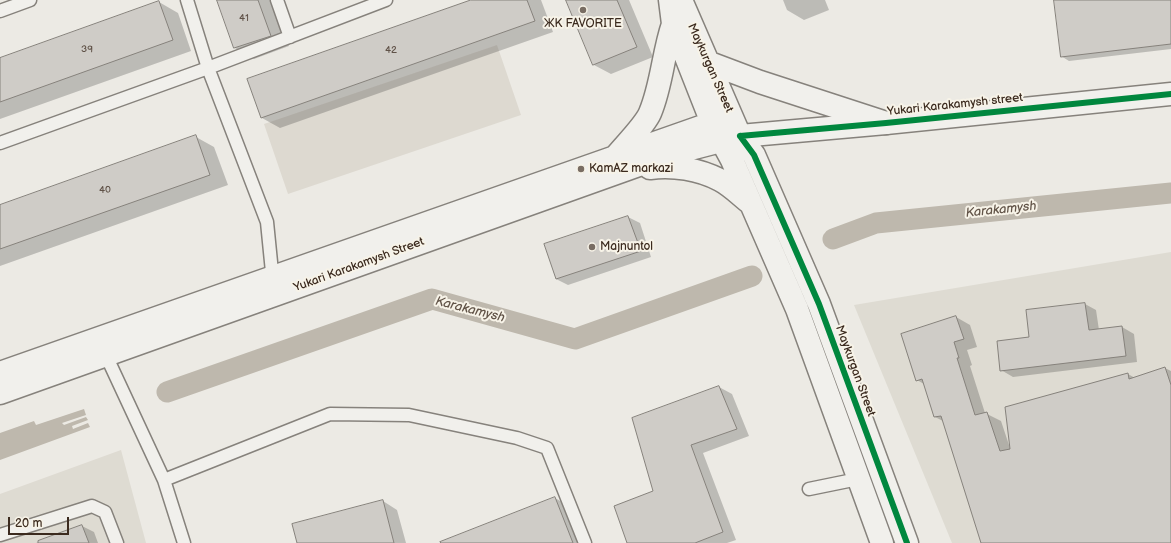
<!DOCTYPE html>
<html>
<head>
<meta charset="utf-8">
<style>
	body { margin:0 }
	#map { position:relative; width:1171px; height:543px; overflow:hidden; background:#eceae4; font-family:"Balsamiq Sans",sans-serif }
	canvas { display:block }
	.scale { position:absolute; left:8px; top:517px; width:61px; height:18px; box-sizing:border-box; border:2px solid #3b2a1e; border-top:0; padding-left:5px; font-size:12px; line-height:14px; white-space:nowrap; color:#3b2a1e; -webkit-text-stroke:3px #f7f3e8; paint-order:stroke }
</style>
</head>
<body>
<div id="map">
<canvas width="1171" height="543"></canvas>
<div class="scale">20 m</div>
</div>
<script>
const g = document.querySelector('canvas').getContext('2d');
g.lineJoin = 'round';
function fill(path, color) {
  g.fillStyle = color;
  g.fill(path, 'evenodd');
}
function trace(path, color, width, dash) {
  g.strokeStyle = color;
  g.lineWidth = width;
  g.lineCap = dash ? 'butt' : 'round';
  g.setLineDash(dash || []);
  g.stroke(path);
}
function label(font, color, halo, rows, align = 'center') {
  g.font = font + ' "Balsamiq Sans",sans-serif';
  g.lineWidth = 4;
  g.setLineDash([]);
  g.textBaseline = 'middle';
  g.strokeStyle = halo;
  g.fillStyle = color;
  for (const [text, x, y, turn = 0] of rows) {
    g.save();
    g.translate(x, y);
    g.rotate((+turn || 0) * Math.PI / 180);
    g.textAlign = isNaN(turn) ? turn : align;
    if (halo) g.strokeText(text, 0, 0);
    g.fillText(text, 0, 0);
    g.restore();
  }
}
const built = new Path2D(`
	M 1171,252 L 1171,543 L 952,543 L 854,305 Z
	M 121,450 L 146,543 L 0,543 L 0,494 Z`);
const green = new Path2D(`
	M 497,45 L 521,115 L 288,194 L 264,124 Z`);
const water = new Path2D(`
	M 84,409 L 86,415 L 62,423 L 64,425 L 86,417 L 88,420 L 72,426 L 73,429 L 88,423 L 90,427 L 0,460 L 0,433 L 34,421 L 36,425 Z`);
const shadow = new Path2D(`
	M 218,0 L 272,0 L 289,46 L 254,59 L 235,48 Z
	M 474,0 L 541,0 L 553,32 L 280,128 L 262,118 Z
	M 567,0 L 629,0 L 653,57 L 611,74 L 594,65 Z
	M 783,0 L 825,0 L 829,10 L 804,20 L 787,10 Z
	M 1055,0 L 1171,0 L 1171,49 L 1069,61 L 1061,56 Z
	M 159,2 L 178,13 L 191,51 L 0,119 L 0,59 Z
	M 196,137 L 214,147 L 228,185 L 0,266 L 0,206 Z
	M 628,217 L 640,223 L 651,257 L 568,285 L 556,279 L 545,245 Z
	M 1085,304 L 1096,310 L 1099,330 L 1122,327 L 1134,334 L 1137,362 L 1013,377 L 1001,370 Z
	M 956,317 L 970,325 L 977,347 L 967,350 L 972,365 L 970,366 L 985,413 L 1001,421 L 1010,448 L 1128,374 L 1135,378 L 1165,368 L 1171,371 L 1171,543 L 990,543 L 978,531 L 943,421 L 935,417 L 924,384 L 917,380 Z
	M 719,387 L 732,394 L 749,436 L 703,453 L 736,540 L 727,543 L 628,543 Z
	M 555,498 L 569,506 L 584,543 L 445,543 Z
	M 383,501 L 397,510 L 406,543 L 298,543 Z
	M 82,526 L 94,532 L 98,543 L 36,543 Z`);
const canal = new Path2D(`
	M 833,239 L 876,223 L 1171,193
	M 167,392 L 432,299 L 575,339 L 752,276`);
const building = new Path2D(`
	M 217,0 L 258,0 L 271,36 L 234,48 Z
	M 471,0 L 527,0 L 535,21 L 261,118 L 247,79 Z
	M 566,0 L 617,0 L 637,47 L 593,65 Z
	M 1054,0 L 1171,0 L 1171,44 L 1061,57 Z
	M 159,1 L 173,40 L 0,102 L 0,58 Z
	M 196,135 L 210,175 L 0,249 L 0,205 Z
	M 628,216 L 641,251 L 556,279 L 544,244 Z
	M 1085,303 L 1089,330 L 1122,326 L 1126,356 L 1000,371 L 997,341 L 1029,337 L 1026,310 Z
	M 956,316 L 964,339 L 954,342 L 959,358 L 957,358 L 975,415 L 987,412 L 1000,451 L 1010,449 L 1005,407 L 1128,373 L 1129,379 L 1165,367 L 1171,385 L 1171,543 L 981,543 L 941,416 L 934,417 L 922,379 L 916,381 L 901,334 Z
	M 719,386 L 737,429 L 691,445 L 723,532 L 695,543 L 627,543 L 614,506 L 653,491 L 632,418 Z
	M 555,497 L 573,543 L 441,543 L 440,542 Z
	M 383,500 L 394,543 L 297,543 L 292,524 Z
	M 82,525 L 89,543 L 38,543 L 38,541 Z`);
const lane = new Path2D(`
	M 187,0 L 208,68 L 267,222 L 273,282
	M 277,0 L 290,37
	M 0,11 L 30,0
	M 0,143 L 208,68 L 386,0
	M 104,351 L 164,480 L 184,543
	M 164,480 L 330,414 L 409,415 L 517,438 L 547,448 L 585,543
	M 809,489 L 858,479
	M 0,535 L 92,506 L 105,512 L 117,543`);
const street = new Path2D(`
	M 740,136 L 886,123 L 1171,94`);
const secondary = new Path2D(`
	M 670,0 L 673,24 L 712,123 L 732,160 L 797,309 L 882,543
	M 681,0 L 740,136 L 754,155 L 819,304 L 907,543
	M 707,62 L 760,82 L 886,123
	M 616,156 C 625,145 645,125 650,113 C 662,85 663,53 673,24
	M 650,168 C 673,165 699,169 720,180 C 730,185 740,195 750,203
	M 0,373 L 712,123
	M 0,393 L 667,155 L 740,136`);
const cycleway = new Path2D(`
	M 740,136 L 754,155 L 819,304 L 907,543
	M 740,136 L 886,123 L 1171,94`);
const markers = [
	[583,10,4,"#796d63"],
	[581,169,4,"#796d63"],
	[592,247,4,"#796d63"]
];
const numberNames = [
	["41",244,18],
	["39",87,49],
	["42",391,50],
	["40",105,190]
];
const poiNames = [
	["ЖК FAVORITE",583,24,"center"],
	["KamAZ markazi",589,169],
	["Majnuntol",600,247]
];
const streetNames = [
	["Maykurgan Street",710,68,66],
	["Yukari Karakamysh street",955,105,-6],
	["Yukari Karakamysh Street",359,265,-20],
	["Maykurgan Street",855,371,70]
];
const waterNames = [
	["Karakamysh",1001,210,-6],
	["Karakamysh",470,310,14]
];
fill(built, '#dedbd2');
fill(green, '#ddd9d0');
fill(water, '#beb8ad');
fill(shadow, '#0003');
trace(canal, '#beb8ad', 21);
fill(building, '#cfccc7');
trace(building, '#86827c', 1);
trace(lane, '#86827c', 15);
trace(street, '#86827c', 25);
trace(secondary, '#86827c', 25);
trace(lane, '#f1f0ec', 12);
trace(street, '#f1f0ec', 22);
trace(secondary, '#f1f0ec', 22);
trace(cycleway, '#00873e', 6);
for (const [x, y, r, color] of markers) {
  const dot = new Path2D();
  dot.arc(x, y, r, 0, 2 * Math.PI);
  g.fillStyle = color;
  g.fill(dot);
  trace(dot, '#f7f3e8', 1.5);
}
label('10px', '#605248', null, numberNames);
label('12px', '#3b2a1e', '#f7f3e8', poiNames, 'left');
label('12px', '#3b2a1e', '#f7f3e8', streetNames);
label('italic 13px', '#625448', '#f7f3e8', waterNames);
</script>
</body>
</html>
